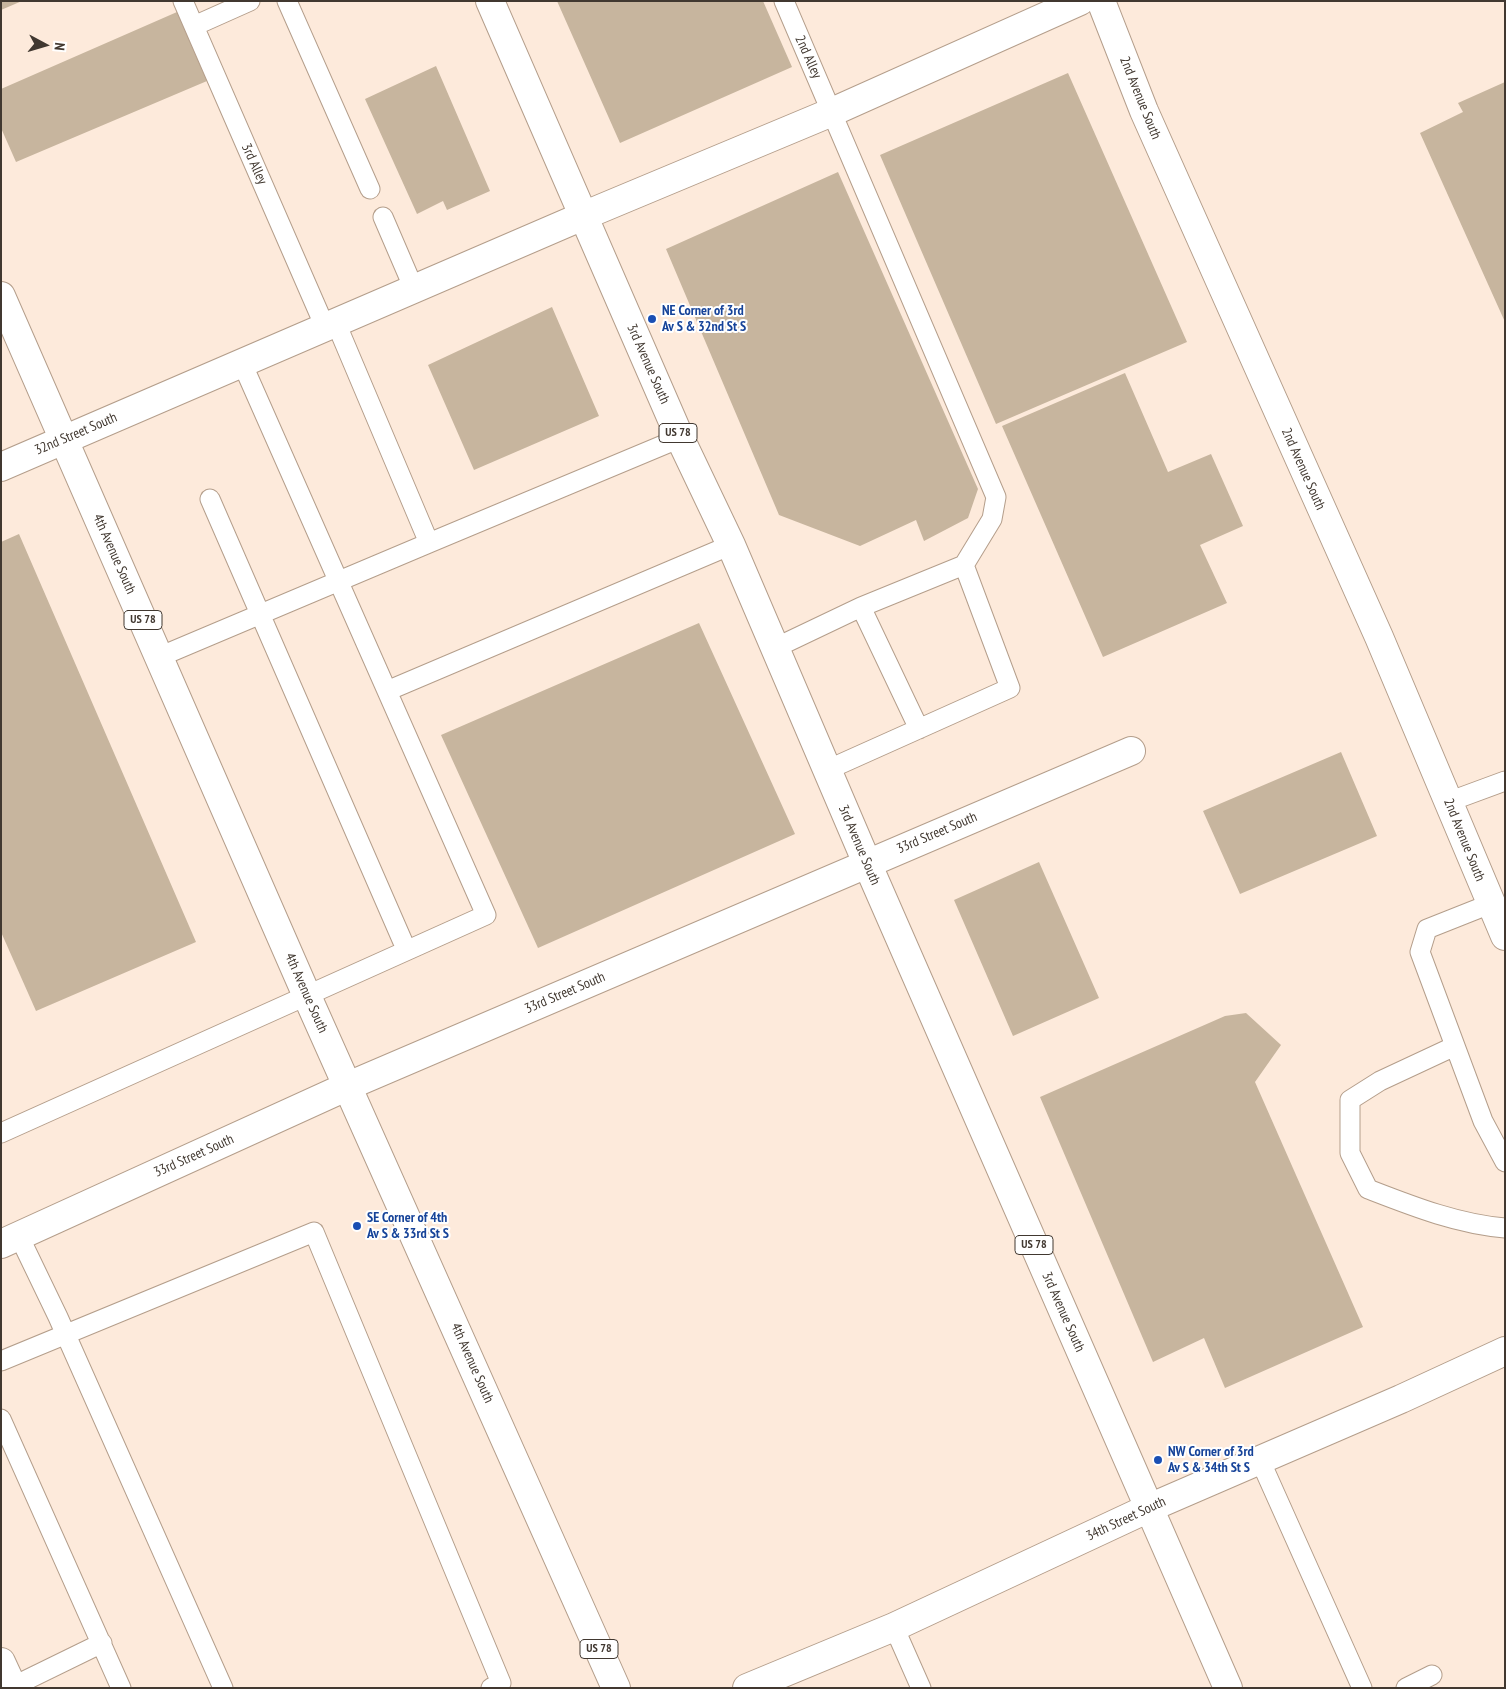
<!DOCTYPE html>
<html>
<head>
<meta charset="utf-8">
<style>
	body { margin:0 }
	#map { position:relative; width:1506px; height:1689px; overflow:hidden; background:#fcf7f3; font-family:"PT Sans Narrow",sans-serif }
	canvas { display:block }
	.frame { position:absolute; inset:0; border:2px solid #413830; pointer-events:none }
	.north { position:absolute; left:20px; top:20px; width:50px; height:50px; -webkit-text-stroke:4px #fff; paint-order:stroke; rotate:96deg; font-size:14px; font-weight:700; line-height:20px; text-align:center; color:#413830 }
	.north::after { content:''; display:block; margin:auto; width:18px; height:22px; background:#413830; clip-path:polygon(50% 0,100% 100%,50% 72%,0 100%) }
</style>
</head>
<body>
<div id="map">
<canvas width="1506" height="1689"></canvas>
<div class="frame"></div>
<div class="north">N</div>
</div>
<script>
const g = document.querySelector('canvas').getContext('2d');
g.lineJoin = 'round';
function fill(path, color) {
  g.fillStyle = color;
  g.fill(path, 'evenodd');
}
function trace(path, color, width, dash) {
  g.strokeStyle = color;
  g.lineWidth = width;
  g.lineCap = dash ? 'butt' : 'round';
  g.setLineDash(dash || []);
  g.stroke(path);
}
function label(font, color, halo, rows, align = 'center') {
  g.font = font + ' "PT Sans Narrow",sans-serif';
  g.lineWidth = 4;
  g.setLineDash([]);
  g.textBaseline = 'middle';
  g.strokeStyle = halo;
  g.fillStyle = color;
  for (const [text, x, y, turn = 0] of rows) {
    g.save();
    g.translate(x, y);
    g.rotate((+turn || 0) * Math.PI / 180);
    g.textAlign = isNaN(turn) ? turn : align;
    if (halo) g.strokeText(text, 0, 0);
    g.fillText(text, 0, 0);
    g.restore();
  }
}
const built = new Path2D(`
	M 1,1 L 1505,1 L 1505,1688 L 1,1688 Z`);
const building = new Path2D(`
	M 1,1 L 22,1 L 1,10 Z
	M 557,1 L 763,1 L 792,67 L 620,143 Z
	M 177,12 L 207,81 L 16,162 L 1,128 L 1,89 Z
	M 436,66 L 490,191 L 447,210 L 443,201 L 417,214 L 365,99 Z
	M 1068,73 L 1187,342 L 996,424 L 880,155 Z
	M 1505,82 L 1505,322 L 1420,133 L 1463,112 L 1458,103 Z
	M 838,172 L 978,489 L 968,518 L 924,541 L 916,520 L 860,546 L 779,515 L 666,249 Z
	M 552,307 L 599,416 L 474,470 L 428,365 Z
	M 1125,373 L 1168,472 L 1211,454 L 1243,526 L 1200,545 L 1227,603 L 1103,657 L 1002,426 Z
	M 19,534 L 196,942 L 36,1011 L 1,932 L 1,542 Z
	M 699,623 L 795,834 L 538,948 L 441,735 Z
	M 1341,752 L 1377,836 L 1240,894 L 1203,811 Z
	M 1039,862 L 1099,998 L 1013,1036 L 954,900 Z
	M 1246,1013 L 1281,1045 L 1255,1082 L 1363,1327 L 1225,1388 L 1204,1338 L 1153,1362 L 1040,1097 L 1225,1016 Z`);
const lane = new Path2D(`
	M 183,1 L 325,327
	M 287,1 L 370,189
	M 784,1 L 996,497 L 992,519 L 964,565
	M 194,26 L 250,1
	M 383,217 L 414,289
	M 336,323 L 429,543 L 680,438
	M 210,499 L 406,949
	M 861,607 L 919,729
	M 775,648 L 861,607 L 964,565 L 1010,688 L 827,770
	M 159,657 L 429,543
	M 387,691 L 731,545
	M 1448,802 L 1505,781
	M 1490,904 L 1427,929 L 1420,952 L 1483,1121 L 1505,1162
	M 1455,1046 L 1380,1081 L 1350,1100 L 1350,1153 L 1368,1189 C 1412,1206 1457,1224 1505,1228
	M 1,1133 L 486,915 L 242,363
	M 19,1236 L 58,1317 L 223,1688
	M 1,1361 L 314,1232 L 501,1683 L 491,1688
	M 1,1419 L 121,1688
	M 1260,1460 L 1362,1688
	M 894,1627 L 921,1688
	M 12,1687 L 102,1643
	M 1406,1688 L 1432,1675`);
const street = new Path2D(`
	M 1101,1 L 1144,111 L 1379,637 L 1505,936
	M 583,216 L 832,112 L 1080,1
	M 1,1244 L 348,1086 L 1131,751
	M 747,1688 L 894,1627 L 1149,1508 L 1401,1399 L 1505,1351`);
const secondary = new Path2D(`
	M 1,467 L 583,216
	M 1,1662 L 13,1688`);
const primary = new Path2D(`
	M 490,1 L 680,438 L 731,545 L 867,863 L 1228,1688
	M 1,296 L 307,996 L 616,1688`);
const markers = [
	[652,319,5,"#1a4fb4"],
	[357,1226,5,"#1a4fb4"],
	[1158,1460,5,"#1a4fb4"]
];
const shields = [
	[678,433,38],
	[143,620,38],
	[1034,1245,38],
	[599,1649,38]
];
const shieldNames = [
	["US 78",678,433],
	["US 78",143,620],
	["US 78",1034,1245],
	["US 78",599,1649]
];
const streetNames = [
	["2nd Alley",808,57,66],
	["2nd Avenue South",1140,98,68],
	["3rd Alley",254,164,66],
	["3rd Avenue South",648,364,66],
	["32nd Street South",76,434,-23],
	["2nd Avenue South",1303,469,66],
	["4th Avenue South",114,554,66],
	["33rd Street South",937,833,-23],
	["2nd Avenue South",1464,840,68],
	["3rd Avenue South",859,845,67],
	["4th Avenue South",306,993,66],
	["33rd Street South",565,993,-23],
	["33rd Street South",194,1156,-24],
	["3rd Avenue South",1063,1312,66],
	["4th Avenue South",472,1363,66],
	["34th Street South",1126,1519,-25]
];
const transitNames = [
	["NE Corner of 3rd",662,311],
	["Av S & 32nd St S",662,327],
	["SE Corner of 4th",367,1218],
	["Av S & 33rd St S",367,1234],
	["NW Corner of 3rd",1168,1452],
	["Av S & 34th St S",1168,1468]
];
fill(built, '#fdeadb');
fill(building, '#c7b59e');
trace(lane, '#b49e8b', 21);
trace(street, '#b49e8b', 30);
trace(secondary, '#b49e8b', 30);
trace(primary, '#b49e8b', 30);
trace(lane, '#fff', 19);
trace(street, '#fff', 28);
trace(secondary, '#fff', 28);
trace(primary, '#fff', 28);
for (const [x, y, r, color] of markers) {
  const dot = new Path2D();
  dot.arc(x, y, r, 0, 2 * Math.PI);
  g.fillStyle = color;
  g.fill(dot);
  trace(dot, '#fff', 2);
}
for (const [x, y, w] of shields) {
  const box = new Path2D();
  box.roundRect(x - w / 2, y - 9.5, w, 19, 4);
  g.fillStyle = '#fff';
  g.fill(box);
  trace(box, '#413830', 1);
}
label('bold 12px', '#413830', null, shieldNames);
label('14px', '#413830', '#fff', streetNames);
label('bold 14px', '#164399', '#fff', transitNames, 'left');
</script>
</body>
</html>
